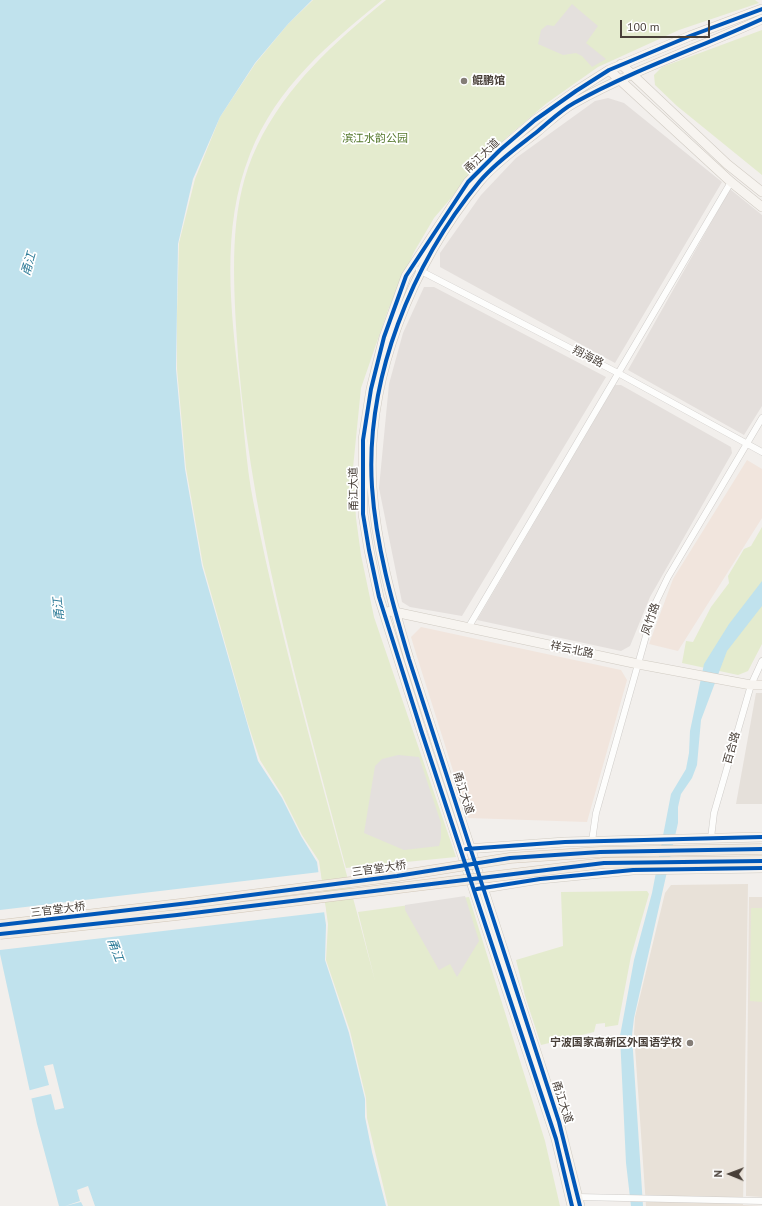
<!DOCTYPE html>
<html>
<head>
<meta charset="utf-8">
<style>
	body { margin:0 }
	#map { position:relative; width:762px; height:1206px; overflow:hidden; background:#f2efec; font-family:"PT Sans",sans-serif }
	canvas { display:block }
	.north { position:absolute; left:710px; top:1154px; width:40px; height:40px; -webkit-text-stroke:3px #fff; paint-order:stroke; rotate:271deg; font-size:11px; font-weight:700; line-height:16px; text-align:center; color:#483f38 }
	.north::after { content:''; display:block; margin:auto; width:14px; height:18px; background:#483f38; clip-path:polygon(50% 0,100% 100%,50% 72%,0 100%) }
	.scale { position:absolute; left:620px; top:20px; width:90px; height:18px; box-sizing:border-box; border:2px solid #483f38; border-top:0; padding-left:5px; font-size:12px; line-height:14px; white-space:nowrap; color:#483f38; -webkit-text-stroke:3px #fff; paint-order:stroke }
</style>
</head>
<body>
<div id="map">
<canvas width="762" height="1206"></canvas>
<div class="north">N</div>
<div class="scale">100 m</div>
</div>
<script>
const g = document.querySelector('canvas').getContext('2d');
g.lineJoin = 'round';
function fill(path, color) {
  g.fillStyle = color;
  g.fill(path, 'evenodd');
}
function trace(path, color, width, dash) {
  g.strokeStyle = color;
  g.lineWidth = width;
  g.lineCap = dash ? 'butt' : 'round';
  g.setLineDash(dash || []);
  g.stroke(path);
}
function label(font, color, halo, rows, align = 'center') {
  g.font = font + ' "PT Sans","Noto Sans SC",sans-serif';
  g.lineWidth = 3.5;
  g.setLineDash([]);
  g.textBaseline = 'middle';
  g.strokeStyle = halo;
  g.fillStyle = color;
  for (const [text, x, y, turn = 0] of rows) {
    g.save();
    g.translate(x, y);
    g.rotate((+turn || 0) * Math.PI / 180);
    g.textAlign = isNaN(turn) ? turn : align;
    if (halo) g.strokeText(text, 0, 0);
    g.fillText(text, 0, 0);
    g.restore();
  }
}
const residential = new Path2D(`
	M 756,693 L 762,693 L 762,804 L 736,804 Z`);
const commercial = new Path2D(`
	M 747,460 L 762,469 L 762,518 L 678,651 L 649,644 L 673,579 Z
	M 421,627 L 621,670 L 627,680 L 587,822 L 468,818 L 414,647 L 411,637 Z`);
const industrial = new Path2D(`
	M 608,98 L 624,103 L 722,182 L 615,363 L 440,267 L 440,253 L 481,195 L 516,158 L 595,101 Z
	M 730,189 L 762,215 L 762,406 L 744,435 L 628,370 Z
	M 424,287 L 434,287 L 606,377 L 462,616 L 410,607 L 402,602 L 379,488 L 389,384 L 403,333 Z
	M 615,385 L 621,385 L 731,447 L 732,453 L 650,597 L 630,646 L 621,651 L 477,620 Z`);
const education = new Path2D(`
	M 748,884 L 743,1205 L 762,1206 L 646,1206 L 634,1033 L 635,1017 L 665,893 L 671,885 Z
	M 749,897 L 762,897 L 762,1197 L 746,1196 Z`);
const green = new Path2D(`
	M 313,0 L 382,0 C 328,45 277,86 250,154 C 220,229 231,312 240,390 C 244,426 246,464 253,500 C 285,662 334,821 375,981 L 358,912 L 469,897 L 545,1141 L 560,1206 L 433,1206 L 432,1203 L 433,1206 L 388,1206 L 367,1118 L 366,1098 L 350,1031 L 326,960 L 328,924 L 319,861 L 302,835 L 282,795 L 260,760 L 248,724 L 203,565 L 186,468 L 177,369 L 177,315 L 179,243 L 195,179 L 220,117 L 255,64 L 288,24 Z
	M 386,0 L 755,0 L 759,3 L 679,30 L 598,67 L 547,103 L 507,137 L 474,171 L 434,218 L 414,252 L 388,310 L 361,388 L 353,468 L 356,518 L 361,555 L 374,617 L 456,857 L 346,868 C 299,689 246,512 236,326 C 233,265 230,202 257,146 C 287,84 334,43 386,0 Z
	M 762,30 L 762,175 L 677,106 L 655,85 L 654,75 L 662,67 Z
	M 762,527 L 762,644 L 748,671 L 738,675 L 682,663 L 686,641 L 693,642 L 711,607 L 729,583 L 728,576 L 744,549 L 751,546 Z
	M 647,891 L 649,894 L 631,956 L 618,1025 L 605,1027 L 605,1023 L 596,1024 L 594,1032 L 541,1045 L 525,996 L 516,960 L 563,946 L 561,892 Z
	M 751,908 L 762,908 L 762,1002 L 750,1001 Z`);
const parking = new Path2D(`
	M 572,4 L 598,26 L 586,43 L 606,59 L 592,67 L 582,56 L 576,53 L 563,55 L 538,44 L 541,30 L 547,25 L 554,26 Z
	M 398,755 L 419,757 L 441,823 L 441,838 L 439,846 L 404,850 L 364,833 L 375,766 L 382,759 Z
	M 465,896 L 479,941 L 457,977 L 450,964 L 439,970 L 405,910 L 405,905 Z`);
const water = new Path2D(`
	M 0,0 L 312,0 L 288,24 L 255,63 L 220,117 L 193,179 L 178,244 L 176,369 L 185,469 L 202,566 L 258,761 L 282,798 L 301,836 L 317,862 L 326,925 L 325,960 L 349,1033 L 365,1099 L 365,1117 L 372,1152 L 386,1206 L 59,1206 L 37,1124 L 0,954 Z
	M 762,581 L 762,606 L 727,651 L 701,720 L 697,765 L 692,778 L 681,794 L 678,807 L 678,823 L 634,1018 L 632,1035 L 643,1206 L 631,1206 L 626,1163 L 620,1036 L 634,960 L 652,893 L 671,794 L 686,769 L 689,753 L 690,731 L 704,664 L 729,624 Z`);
const pier = new Path2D(`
	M 320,872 L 326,912 L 0,950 L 0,910 Z
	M 53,1064 L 64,1108 L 55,1110 L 51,1094 L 29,1099 L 27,1091 L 49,1085 L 44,1066 Z
	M 88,1186 L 95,1206 L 83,1206 L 81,1202 L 65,1206 L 80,1201 L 77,1190 Z`);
const street = new Path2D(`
	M 419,270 L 618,373 L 762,452
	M 468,628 L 731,182
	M 711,838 L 714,813 L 751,685 L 762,661
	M 592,841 L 596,813 L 655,604 L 668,577 L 762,418
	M 578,1197 L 762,1201`);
const secondary = new Path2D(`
	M 621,64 L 727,164 L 762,192
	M 609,70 L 731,182 L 762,207
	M 390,611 L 638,664 L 751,685 L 762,685
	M 466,849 L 565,842 L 762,837
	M 478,889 L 540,879 L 633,870 L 762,868
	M 572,1206 L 556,1139 L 422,733 L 379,597 L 369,550 L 363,514 L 363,440 L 371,389 L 384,337 L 406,276 L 468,182 L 500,150 L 535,120 L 576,91 L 609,70 L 690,36 L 762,9
	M 580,1206 L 559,1122 L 409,659 C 392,602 376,546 372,487 C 365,379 412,263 480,181 C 496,162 519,146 538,131 C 549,122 561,110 574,103 C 633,70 701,47 762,19`);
const primaryBridge = new Path2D(`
	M 0,925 L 189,903 L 397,876 L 510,858 L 600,852 L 762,849
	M 0,934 L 177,915 L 604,863 L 762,861`);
const cycleway = new Path2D(`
	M 466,849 L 565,842 L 762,837
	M 477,889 L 540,879 L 633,870 L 762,868
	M 0,925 L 189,903 L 397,876 L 510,858 L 600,852 L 762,849
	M 0,934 L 177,915 L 604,863 L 762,861
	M 572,1206 L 556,1139 L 422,733 L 379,597 L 369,550 L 363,514 L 363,440 L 371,389 L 384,337 L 406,276 L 468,182 L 500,150 L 535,120 L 576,91 L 609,70 L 690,36 L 762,9
	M 580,1206 L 559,1122 L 409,659 C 392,602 376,546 372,487 C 365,379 412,263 480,181 C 496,162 519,146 538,131 C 549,122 561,110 574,103 C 633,70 701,47 762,19`);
const markers = [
	[464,81,4,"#847d77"],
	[690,1043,4,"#847d77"]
];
const poiNames = [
	["鲲鹏馆",472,81],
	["宁波国家高新区外国语学校",682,1043,"right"]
];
const parkNames = [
	["滨江水韵公园",375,139]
];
const streetNames = [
	["甬江大道",482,156,-44],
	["翔海路",588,357,27],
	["甬江大道",354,489,-91],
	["凤竹路",651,619,-71],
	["祥云北路",572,650,12],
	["百合路",732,748,-74],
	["甬江大道",463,793,72],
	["三官堂大桥",379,869,-8],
	["三官堂大桥",58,910,-7],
	["甬江大道",562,1102,72]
];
const waterNames = [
	["甬江",29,264,-74],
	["甬江",59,609,-96],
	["甬江",115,950,69]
];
fill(residential, '#e5e0da');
fill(commercial, '#f1e5dd');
fill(industrial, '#e4dfdc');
fill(education, '#e8e1d8');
fill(green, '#e4ebce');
fill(parking, '#e4e0dd');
fill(water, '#c0e2ed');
fill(pier, '#f2efec');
trace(street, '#d0cdca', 7);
trace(secondary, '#d0cbc3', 10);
trace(street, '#fdfdfc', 6);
trace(secondary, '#f7f4f0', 9);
trace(primaryBridge, '#d3c8ba', 11, []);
trace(primaryBridge, '#f1ece5', 10);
trace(cycleway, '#0057b8', 4);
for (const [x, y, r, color] of markers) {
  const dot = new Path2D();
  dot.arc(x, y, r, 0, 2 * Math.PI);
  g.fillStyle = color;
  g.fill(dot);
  trace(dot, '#fff', 1.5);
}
label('bold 11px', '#483f38', '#fff', poiNames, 'left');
label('11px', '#55782d', '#fff', parkNames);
label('11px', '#483f38', '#fff', streetNames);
label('italic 12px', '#307d99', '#fff', waterNames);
</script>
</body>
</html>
